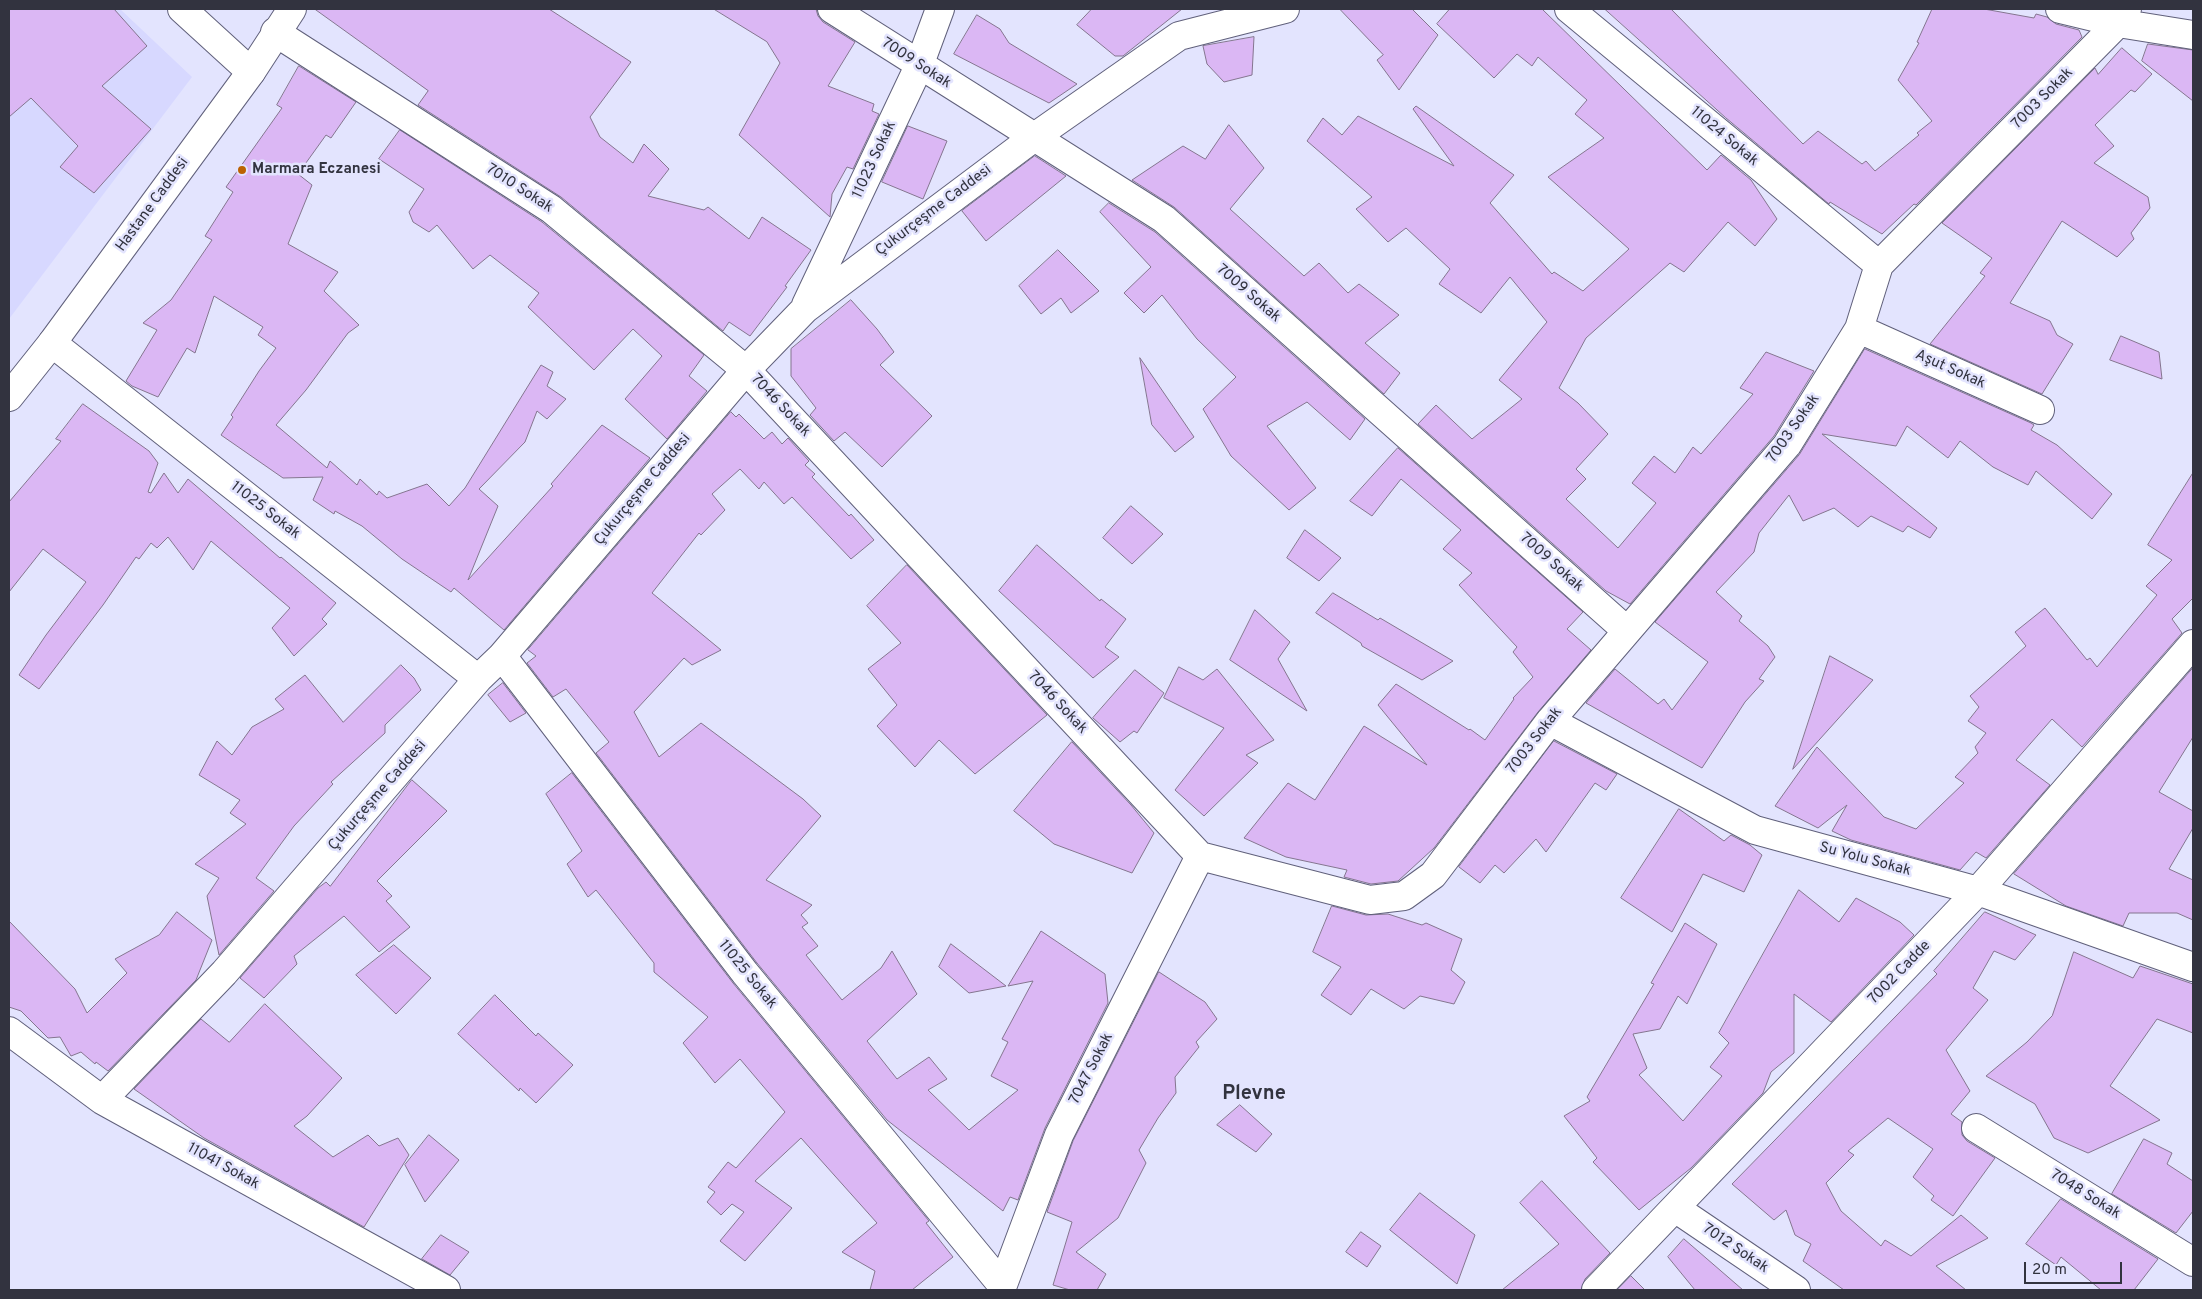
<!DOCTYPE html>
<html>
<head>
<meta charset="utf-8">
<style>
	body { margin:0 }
	#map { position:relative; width:2202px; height:1299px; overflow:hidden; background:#e3e4fe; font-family:Overpass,sans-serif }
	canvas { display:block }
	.frame { position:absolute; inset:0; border:10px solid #32333f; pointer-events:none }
	.scale { position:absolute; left:2024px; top:1262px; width:98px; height:22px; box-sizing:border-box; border:2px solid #32333f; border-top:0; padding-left:6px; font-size:15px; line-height:18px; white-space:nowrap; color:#32333f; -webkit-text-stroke:4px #e3e4fe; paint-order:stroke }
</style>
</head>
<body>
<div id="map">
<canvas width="2202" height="1299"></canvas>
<div class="frame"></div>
<div class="scale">20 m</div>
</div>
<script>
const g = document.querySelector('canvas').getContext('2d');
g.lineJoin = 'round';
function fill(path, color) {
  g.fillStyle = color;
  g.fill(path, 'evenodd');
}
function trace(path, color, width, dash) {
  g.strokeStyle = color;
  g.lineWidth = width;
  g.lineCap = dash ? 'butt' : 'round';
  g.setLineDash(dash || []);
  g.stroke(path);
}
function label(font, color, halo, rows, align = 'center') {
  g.font = font + ' Overpass,sans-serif';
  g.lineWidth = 5;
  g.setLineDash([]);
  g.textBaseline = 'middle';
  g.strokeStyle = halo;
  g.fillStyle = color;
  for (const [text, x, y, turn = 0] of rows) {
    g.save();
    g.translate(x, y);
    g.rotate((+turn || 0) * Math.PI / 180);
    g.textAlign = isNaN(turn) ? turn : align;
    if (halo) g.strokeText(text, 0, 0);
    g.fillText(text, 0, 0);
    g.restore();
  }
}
const built = new Path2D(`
	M 9,9 L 120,9 L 192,77 L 9,319 Z`);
const building = new Path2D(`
	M 9,9 L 114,9 L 147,46 L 102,86 L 151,129 L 94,193 L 60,167 L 78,146 L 31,98 L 9,117 Z
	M 315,9 L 549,9 L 631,62 L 590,117 L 600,137 L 633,163 L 644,144 L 669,169 L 648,196 L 704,210 L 708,207 L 749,239 L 762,217 L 811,250 L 785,286 L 787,287 L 750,336 L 729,322 L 723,331 L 561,197 L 418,105 L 428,91 Z
	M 714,9 L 816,9 L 818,16 L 823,22 L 855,42 L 828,86 L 874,104 L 872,111 L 879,114 L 853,169 L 847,167 L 832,194 L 830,217 L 739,135 L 780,63 L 767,42 Z
	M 1092,9 L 1182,9 L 1123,56 L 1115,56 L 1077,25 Z
	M 1340,9 L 1412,9 L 1438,35 L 1399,90 L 1377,60 L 1383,55 Z
	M 1450,9 L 1542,9 L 1707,170 L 1721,155 L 1751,180 L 1777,219 L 1755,246 L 1728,222 L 1684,272 L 1670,263 L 1586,338 L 1559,388 L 1578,403 L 1608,434 L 1576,469 L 1586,479 L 1566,499 L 1618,548 L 1656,503 L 1632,483 L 1654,456 L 1675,473 L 1693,447 L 1701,454 L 1753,394 L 1740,388 L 1766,352 L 1814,371 L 1774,436 L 1630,604 L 1606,591 L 1418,424 L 1436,405 L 1472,439 L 1522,399 L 1499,380 L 1547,322 L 1510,277 L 1481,313 L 1439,284 L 1450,269 L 1406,228 L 1388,242 L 1356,209 L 1372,197 L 1307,141 L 1323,118 L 1342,135 L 1358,116 L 1454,166 L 1413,109 L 1416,106 L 1514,175 L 1490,203 L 1552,274 L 1554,272 L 1583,291 L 1629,249 L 1548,177 L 1604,138 L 1575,114 L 1587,100 L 1538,57 L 1532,66 L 1517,54 L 1494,78 L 1437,24 Z
	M 1605,9 L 1671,9 L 1803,144 L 1818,131 L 1862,164 L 1866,161 L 1875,171 L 1919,135 L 1917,133 L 1932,121 L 1898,80 L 1919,43 L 1917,42 L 1932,9 L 1984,9 L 2034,18 L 2036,14 L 2047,17 L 2056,24 L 2079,30 L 2082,37 L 1916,205 L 1914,204 L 1882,234 L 1830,202 L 1829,204 L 1726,118 Z
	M 977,15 L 1000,29 L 1009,43 L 1077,84 L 1049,103 L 954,54 Z
	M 1254,37 L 1252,75 L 1224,82 L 1207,64 L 1203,46 Z
	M 2148,44 L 2193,50 L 2193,101 L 2142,61 Z
	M 2122,48 L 2152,74 L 2135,92 L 2131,90 L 2095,125 L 2114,146 L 2094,163 L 2148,197 L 2150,208 L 2131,233 L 2134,239 L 2117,257 L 2062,221 L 2010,303 L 2050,321 L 2057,335 L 2073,344 L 2042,394 L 1930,344 L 1985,276 L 1980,273 L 1992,258 L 1942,223 L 2095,68 L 2098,74 Z
	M 299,66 L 356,102 L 331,138 L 326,135 L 298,174 L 312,185 L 288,244 L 338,272 L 324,291 L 359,325 L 348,333 L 306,390 L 276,425 L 327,468 L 330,461 L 357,485 L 360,479 L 377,495 L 379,491 L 387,498 L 427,484 L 449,506 L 465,488 L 541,365 L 553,372 L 547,386 L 566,399 L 547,419 L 537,411 L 525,442 L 479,489 L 498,506 L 468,580 L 553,486 L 551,484 L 602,425 L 650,458 L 504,630 L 454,588 L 451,592 L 402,559 L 362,526 L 335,511 L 334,514 L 313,500 L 323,477 L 283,478 L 221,435 L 233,417 L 231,415 L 259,371 L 276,348 L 258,335 L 263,327 L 214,296 L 195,353 L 187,348 L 158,397 L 132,386 L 126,381 L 157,330 L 143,323 L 171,300 L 212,240 L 205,236 L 233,192 L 226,187 L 282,108 L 277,105 Z
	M 1229,125 L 1264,168 L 1230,209 L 1304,276 L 1319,263 L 1348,293 L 1359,284 L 1399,315 L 1365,343 L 1400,373 L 1384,394 L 1174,207 L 1132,180 L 1183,146 L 1205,159 Z
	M 908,126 L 947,141 L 923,199 L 882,182 Z
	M 400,130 L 542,222 L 704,355 L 689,376 L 707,391 L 667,439 L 625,399 L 662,356 L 633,329 L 594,370 L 528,307 L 539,293 L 490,255 L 473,269 L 437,225 L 429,232 L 413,222 L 409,212 L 424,189 L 379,159 Z
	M 1035,156 L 1066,176 L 986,241 L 962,211 Z
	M 1109,203 L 1155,232 L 1365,419 L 1350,440 L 1307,402 L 1267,426 L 1316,488 L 1289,510 L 1231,456 L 1203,409 L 1236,377 L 1197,339 L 1162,295 L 1144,313 L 1124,293 L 1151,267 L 1100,212 Z
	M 1058,250 L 1099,291 L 1071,313 L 1061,298 L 1041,314 L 1019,286 Z
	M 851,300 L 877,329 L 894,352 L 880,365 L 932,416 L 882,467 L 845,432 L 834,441 L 810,415 L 816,408 L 791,376 L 791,349 Z
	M 2121,336 L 2159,352 L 2162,379 L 2110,360 Z
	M 1865,349 L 2031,423 L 2034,425 L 2031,430 L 2057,445 L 2112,494 L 2092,519 L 2036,471 L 2028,485 L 1993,467 L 1960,441 L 1948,458 L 1907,426 L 1896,446 L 1822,434 L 1937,528 L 1930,538 L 1908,526 L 1903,532 L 1871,516 L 1858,527 L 1834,508 L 1803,521 L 1789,495 L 1759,533 L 1754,552 L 1716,592 L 1742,616 L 1739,621 L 1768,646 L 1775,657 L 1759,679 L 1764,681 L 1745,702 L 1702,768 L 1586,703 L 1615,669 L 1658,704 L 1664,699 L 1672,710 L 1708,662 L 1655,622 L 1799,455 Z
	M 1140,358 L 1194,437 L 1175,452 L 1152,425 Z
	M 83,404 L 149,451 L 158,463 L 148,492 L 151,493 L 164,473 L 178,493 L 188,479 L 280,558 L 281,557 L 336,603 L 322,619 L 327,624 L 294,656 L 272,628 L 290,608 L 211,541 L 193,570 L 168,537 L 157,548 L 151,543 L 139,559 L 136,557 L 103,605 L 39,689 L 19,675 L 46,635 L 86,582 L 43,549 L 9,592 L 9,502 L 61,441 L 56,439 Z
	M 731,412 L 736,417 L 739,414 L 764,439 L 772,432 L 782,444 L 788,438 L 809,461 L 805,465 L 815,474 L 812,477 L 849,516 L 851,514 L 874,540 L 851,559 L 792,497 L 784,504 L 764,482 L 759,489 L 740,469 L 712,494 L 725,510 L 701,535 L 699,533 L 652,593 L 721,650 L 692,665 L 684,658 L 634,712 L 659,757 L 701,723 L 803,799 L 821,816 L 766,880 L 812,905 L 801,915 L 808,923 L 802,927 L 818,946 L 806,955 L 842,1000 L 881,968 L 892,951 L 917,994 L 867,1041 L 897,1079 L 929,1057 L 947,1079 L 928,1090 L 969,1130 L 1018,1090 L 991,1076 L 1008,1042 L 1002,1039 L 1033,981 L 1008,986 L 1041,931 L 1105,974 L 1108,1003 L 1045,1128 L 1018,1200 L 1010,1197 L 1003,1211 L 887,1120 L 757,963 L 596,753 L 609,742 L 566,689 L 553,697 L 527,663 L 536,656 L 528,650 Z
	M 1398,448 L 1583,612 L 1567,629 L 1591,650 L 1538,712 L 1434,848 L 1398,881 L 1371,884 L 1344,877 L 1347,870 L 1286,857 L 1244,838 L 1288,783 L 1315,800 L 1364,726 L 1427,765 L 1378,705 L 1396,684 L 1469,730 L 1470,729 L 1485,740 L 1514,699 L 1513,698 L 1533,677 L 1513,652 L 1517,647 L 1459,585 L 1472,573 L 1443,549 L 1461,530 L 1401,479 L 1372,516 L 1350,501 Z
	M 2193,473 L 2193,598 L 2172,619 L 2182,633 L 2082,747 L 2052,719 L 2016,760 L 2050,785 L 1986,858 L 1976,852 L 1960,870 L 1851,840 L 1832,831 L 1847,805 L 1818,828 L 1775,806 L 1817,747 L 1884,817 L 1916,829 L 1964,783 L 1955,777 L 1978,753 L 1975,747 L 1986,733 L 1968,721 L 1979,707 L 1970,696 L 2026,646 L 2015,632 L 2045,608 L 2087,660 L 2090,658 L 2097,667 L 2157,595 L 2146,586 L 2172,560 L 2148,545 Z
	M 1131,506 L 1163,534 L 1132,564 L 1103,538 Z
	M 1305,530 L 1341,558 L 1319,581 L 1287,558 Z
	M 1037,545 L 1100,601 L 1101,599 L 1126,619 L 1105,647 L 1119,657 L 1093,678 L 999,591 Z
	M 907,565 L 1047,715 L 975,774 L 939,740 L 915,767 L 877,726 L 897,705 L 868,669 L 901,643 L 867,606 Z
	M 1333,593 L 1378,620 L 1380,618 L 1453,661 L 1422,680 L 1362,646 L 1361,643 L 1316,613 Z
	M 1255,610 L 1290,642 L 1278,659 L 1307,711 L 1230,660 Z
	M 1830,656 L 1873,680 L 1793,769 Z
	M 401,665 L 414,678 L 421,690 L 385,725 L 385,733 L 331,782 L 333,784 L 294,826 L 256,878 L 274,891 L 219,955 L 207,896 L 219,878 L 195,864 L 246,824 L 230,813 L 240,800 L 199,775 L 217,741 L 232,755 L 252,727 L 284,709 L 275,699 L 305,675 L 343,722 Z
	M 1179,667 L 1203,680 L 1217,669 L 1274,740 L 1246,755 L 1258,763 L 1204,816 L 1175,790 L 1224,728 L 1164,698 Z
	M 2193,668 L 2193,737 L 2159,792 L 2193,811 L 2193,828 L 2169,869 L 2193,880 L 2193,920 L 2177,913 L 2129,913 L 2123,926 L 2066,906 L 2014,874 Z
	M 1135,670 L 1164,693 L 1137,733 L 1134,731 L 1120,742 L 1093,718 Z
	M 503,683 L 526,713 L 510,722 L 488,695 Z
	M 1554,741 L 1617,774 L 1606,790 L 1595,783 L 1546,852 L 1536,839 L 1504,873 L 1495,865 L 1480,883 L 1459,867 Z
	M 1072,742 L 1131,805 L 1154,833 L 1132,873 L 1054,844 L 1014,811 Z
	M 572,773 L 733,983 L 929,1221 L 926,1223 L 953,1257 L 912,1290 L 870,1290 L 875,1271 L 842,1252 L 877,1223 L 801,1138 L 755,1181 L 792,1208 L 745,1261 L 720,1241 L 744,1212 L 732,1204 L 721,1215 L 707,1202 L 715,1192 L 708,1187 L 728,1162 L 736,1168 L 785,1112 L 740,1059 L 715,1083 L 683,1043 L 708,1017 L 654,972 L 654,963 L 596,890 L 588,897 L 567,864 L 582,851 L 546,794 Z
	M 412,780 L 447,811 L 377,881 L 392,896 L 386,901 L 410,927 L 379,952 L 344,916 L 294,956 L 297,964 L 264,998 L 240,978 L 318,888 L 326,882 L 330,886 Z
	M 1679,809 L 1724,841 L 1731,835 L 1750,845 L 1762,855 L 1744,892 L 1703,874 L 1672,932 L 1621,898 Z
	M 1799,890 L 1839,922 L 1856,898 L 1900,922 L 1914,935 L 1831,1022 L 1794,994 L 1794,1053 L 1771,1072 L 1763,1093 L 1691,1168 L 1639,1210 L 1593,1162 L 1597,1158 L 1564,1116 L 1590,1101 L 1587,1097 L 1654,984 L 1651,983 L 1685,923 L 1717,944 L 1687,1004 L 1678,996 L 1660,1029 L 1633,1034 L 1647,1068 L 1639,1075 L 1683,1121 L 1722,1076 L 1710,1067 L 1729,1043 L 1719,1033 Z
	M 1332,906 L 1366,915 L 1388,914 L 1422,925 L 1426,923 L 1462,939 L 1451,970 L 1465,982 L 1454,1004 L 1420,996 L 1404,1009 L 1371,989 L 1351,1015 L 1321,995 L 1341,967 L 1313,952 Z
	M 177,912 L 212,940 L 196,980 L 108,1071 L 96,1062 L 95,1064 L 81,1052 L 71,1056 L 60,1037 L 48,1038 L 21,1011 L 9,1007 L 9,921 L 75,989 L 87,1013 L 127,973 L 115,959 L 159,935 Z
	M 1985,912 L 2036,935 L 2015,960 L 1994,951 L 1973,988 L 1988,1000 L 1946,1050 L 1970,1091 L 1951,1114 L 1962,1122 L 1962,1135 L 1967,1141 L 1995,1158 L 1953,1216 L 1931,1200 L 1934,1196 L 1913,1177 L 1933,1149 L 1888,1118 L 1848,1151 L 1854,1155 L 1826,1183 L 1841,1211 L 1881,1246 L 1885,1240 L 1911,1256 L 1961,1215 L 1988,1238 L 1936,1266 L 1966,1290 L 1844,1290 L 1803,1261 L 1811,1244 L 1795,1235 L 1786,1210 L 1774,1220 L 1732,1184 L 1937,974 L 1934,971 Z
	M 951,944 L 1006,986 L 969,993 L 939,967 Z
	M 394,945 L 431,978 L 396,1014 L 356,975 Z
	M 2074,952 L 2133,978 L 2140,966 L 2193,984 L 2193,1033 L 2157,1019 L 2110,1086 L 2160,1120 L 2088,1153 L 2054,1138 L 2035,1104 L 1986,1076 L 2027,1042 L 2052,1016 Z
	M 1159,972 L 1205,1002 L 1217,1019 L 1196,1042 L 1199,1047 L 1175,1077 L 1176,1093 L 1158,1118 L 1139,1150 L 1146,1163 L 1118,1218 L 1076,1252 L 1106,1274 L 1097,1290 L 1070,1290 L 1053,1285 L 1072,1222 L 1047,1212 L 1073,1141 Z
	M 495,995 L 536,1036 L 538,1033 L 573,1065 L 536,1103 L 520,1088 L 519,1091 L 458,1034 Z
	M 265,1004 L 342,1078 L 307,1116 L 294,1126 L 333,1157 L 368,1135 L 379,1146 L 398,1138 L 409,1155 L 364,1227 L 204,1138 L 134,1089 L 201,1019 L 229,1042 Z
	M 1240,1105 L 1272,1134 L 1256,1152 L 1217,1125 Z
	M 429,1135 L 459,1160 L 425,1202 L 405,1165 Z
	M 2144,1139 L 2172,1153 L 2167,1164 L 2193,1181 L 2193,1211 L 2176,1233 L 2112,1194 Z
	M 1542,1181 L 1610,1253 L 1585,1279 L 1581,1290 L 1502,1290 L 1559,1244 L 1520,1203 Z
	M 1420,1193 L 1475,1235 L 1457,1284 L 1390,1230 Z
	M 2061,1199 L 2158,1259 L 2134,1290 L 2101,1290 L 2061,1257 L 2056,1265 L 2026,1244 Z
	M 1361,1232 L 1381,1246 L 1367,1267 L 1346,1252 Z
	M 441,1235 L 469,1252 L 450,1275 L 422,1259 Z
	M 1684,1239 L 1743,1290 L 1695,1290 L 1668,1257 Z
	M 1631,1276 L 1645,1290 L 1617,1290 Z`);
const street = new Path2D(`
	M 182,9 L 251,72
	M 832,9 L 1164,219 L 1626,630
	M 1569,9 L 1879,265
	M 2060,9 L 2118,23 L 2193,35
	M 275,32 L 551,209 L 746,370 L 1200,856 L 1370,900 L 1404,896 L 1433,875 L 1550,721 L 1787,445 L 1859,329 L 1879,265 L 2118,23 L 2127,9
	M 806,305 L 919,66 L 940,9
	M 1859,329 L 2040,410
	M 52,343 L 478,679
	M 502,656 L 745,973 L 1002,1285
	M 1550,721 L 1755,830 L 1978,891 L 2193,967
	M 9,1031 L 102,1100 L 446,1290
	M 102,1100 L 224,973 L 478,679 L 502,656 L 746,370 L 805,309 L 1033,138 L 1179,36 L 1285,9
	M 1976,1128 L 2193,1262
	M 1675,1208 L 1796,1290
	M 1001,1290 L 1059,1135 L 1200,856
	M 1596,1290 L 1978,891 L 2193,644`);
const secondary = new Path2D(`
	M 9,397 L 52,343 L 251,72 L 292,9`);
const markers = [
	[242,170,5,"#bc6202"]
];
const streetNames = [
	["7009 Sokak",916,64,33],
	["7003 Sokak",2043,99,-45],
	["11024 Sokak",1724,137,40],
	["11023 Sokak",875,160,-65],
	["7010 Sokak",519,189,33],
	["Hastane Caddesi",153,205,-54],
	["Çukurçeşme Caddesi",934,211,-37],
	["7009 Sokak",1248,294,41],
	["Aşut Sokak",1950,370,24],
	["7046 Sokak",780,406,47],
	["7003 Sokak",1794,429,-55],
	["Çukurçeşme Caddesi",643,490,-50],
	["11025 Sokak",265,511,38],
	["7009 Sokak",1551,563,42],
	["7046 Sokak",1057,703,47],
	["7003 Sokak",1535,741,-52],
	["Çukurçeşme Caddesi",378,796,-49],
	["Su Yolu Sokak",1865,860,15],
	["7002 Cadde",1900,973,-46],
	["11025 Sokak",747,975,51],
	["7047 Sokak",1092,1069,-63],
	["11041 Sokak",223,1167,29],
	["7048 Sokak",2085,1195,32],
	["7012 Sokak",1735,1249,34]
];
const poiNames = [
	["Marmara Eczanesi",252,170]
];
const districtNames = [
	["Plevne",1254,1095]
];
fill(built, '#d7d8ff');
fill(building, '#dbb7f4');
trace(building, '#84758f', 1);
trace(street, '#60607b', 30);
trace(secondary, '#60607b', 30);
trace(street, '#fff', 28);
trace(secondary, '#fff', 28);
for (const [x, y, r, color] of markers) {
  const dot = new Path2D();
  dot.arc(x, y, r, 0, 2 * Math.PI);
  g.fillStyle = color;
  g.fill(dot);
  trace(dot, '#e3e4fe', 2);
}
label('15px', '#32333f', '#e3e4fe', streetNames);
label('bold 15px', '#32333f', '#e3e4fe', poiNames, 'left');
label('bold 20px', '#32333f', '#e3e4fe', districtNames);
</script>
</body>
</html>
